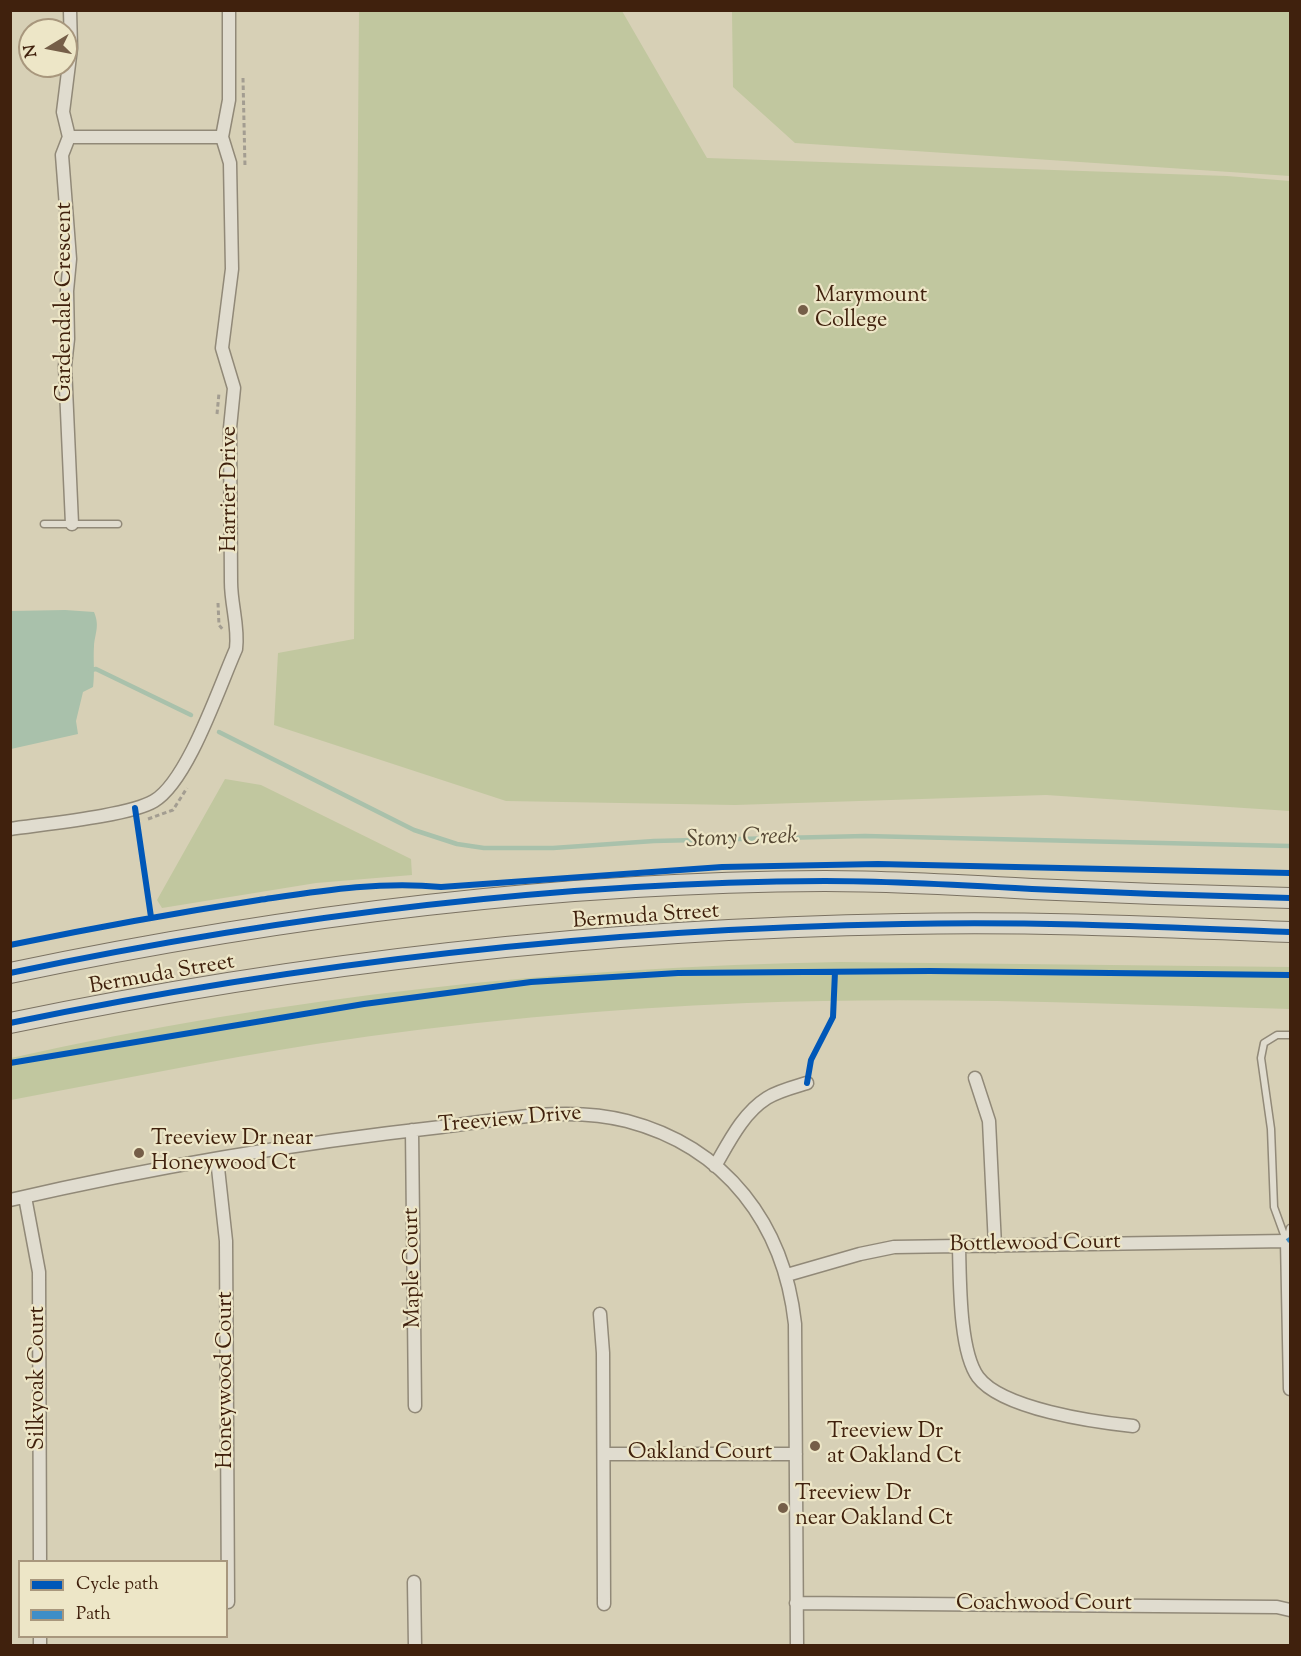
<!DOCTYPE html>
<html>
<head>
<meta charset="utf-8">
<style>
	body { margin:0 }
	#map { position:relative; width:1301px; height:1656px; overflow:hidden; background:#d7d0b6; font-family:"Sorts Mill Goudy",serif }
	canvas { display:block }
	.frame { position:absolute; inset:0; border:12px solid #40210d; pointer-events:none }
	.legend { position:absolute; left:18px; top:1560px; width:210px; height:78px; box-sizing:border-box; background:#ede6c7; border:2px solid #a8977d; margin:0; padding:8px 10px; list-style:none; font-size:18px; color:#40210d }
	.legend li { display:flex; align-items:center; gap:12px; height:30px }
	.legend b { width:30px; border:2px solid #a8977d }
	.north { position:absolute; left:18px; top:18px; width:60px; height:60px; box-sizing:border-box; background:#ede6c7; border:2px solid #a8977d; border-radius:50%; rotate:260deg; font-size:16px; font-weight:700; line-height:24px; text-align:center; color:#40210d }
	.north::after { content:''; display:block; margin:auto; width:21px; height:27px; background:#755e48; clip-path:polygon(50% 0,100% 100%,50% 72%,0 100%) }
</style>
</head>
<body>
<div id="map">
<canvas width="1301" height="1656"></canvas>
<div class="frame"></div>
<ul class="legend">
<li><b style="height:8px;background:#0057b8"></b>Cycle path</li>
<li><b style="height:8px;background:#3f8ec7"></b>Path</li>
</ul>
<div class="north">N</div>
</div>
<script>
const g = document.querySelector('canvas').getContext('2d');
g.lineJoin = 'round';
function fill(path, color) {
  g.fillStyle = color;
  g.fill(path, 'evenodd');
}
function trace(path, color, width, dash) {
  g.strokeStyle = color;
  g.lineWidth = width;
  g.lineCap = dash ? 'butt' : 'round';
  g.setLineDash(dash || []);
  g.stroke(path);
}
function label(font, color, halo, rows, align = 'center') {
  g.font = font + ' "Sorts Mill Goudy",serif';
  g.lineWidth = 4.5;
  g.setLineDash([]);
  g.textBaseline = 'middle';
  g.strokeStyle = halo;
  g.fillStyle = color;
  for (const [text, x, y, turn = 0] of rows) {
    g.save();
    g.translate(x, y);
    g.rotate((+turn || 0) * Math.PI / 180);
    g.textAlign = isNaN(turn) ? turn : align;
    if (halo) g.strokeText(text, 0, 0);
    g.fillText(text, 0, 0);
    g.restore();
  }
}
const green = new Path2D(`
	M 359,11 L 622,11 L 707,158 L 1227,176 L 1290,181 L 1290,811 L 1046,795 L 735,805 L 506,801 L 274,725 L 278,653 L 354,639 Z
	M 732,11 L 1290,11 L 1290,176 L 795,143 L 733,87 Z
	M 225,779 L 261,785 L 411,859 L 412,875 L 316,883 L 162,908 L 157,900 Z
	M 840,962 L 1290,967 L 1290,1009 C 1109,1004 928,996 747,1003 C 604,1009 458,1022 316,1044 C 214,1060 112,1081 11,1100 L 11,1058 C 287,996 557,967 840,962 Z`);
const water = new Path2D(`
	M 65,610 L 94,612 C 100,626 95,633 94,646 C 93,660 95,673 93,687 L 83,692 L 76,721 L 78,734 L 11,749 L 11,611 Z`);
const stream = new Path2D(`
	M 91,670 L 96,669 L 191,715
	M 219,732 L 414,830 L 457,844 L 484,848 L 553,848 L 654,841 L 865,836 L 1290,846`);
const path = new Path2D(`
	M 243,78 L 245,167
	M 217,414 L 219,393
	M 218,603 L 219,625 L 224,631
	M 148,819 L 173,810 L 187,788`);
const service = new Path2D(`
	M 44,524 L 118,524
	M 1286,1240 L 1274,1207 L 1271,1129 L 1261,1058 L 1264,1043 L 1277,1035 L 1290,1035
	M 1287,1240 L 1290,1228`);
const minor = new Path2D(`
	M 70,10 L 71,48 L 63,112 L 69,137 L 62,155 L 70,259 L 67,291 L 68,339 L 65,366 L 72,524
	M 69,137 L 222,137
	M 10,829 C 43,824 129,816 154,801 C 188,781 219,687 236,649 C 239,627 231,605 231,582 L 230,428 L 234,388 L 222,348 L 232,269 L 230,163 L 222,137 L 229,100 L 229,10
	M 975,1078 L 989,1121 L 995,1246
	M 412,1130 L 415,1406
	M 217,1159 L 226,1241 L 228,1602
	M 715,1166 C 729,1142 743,1113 767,1098 C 778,1091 794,1087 807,1083
	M 25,1197 L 39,1272 L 40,1562
	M 10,1200 C 153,1167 296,1143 441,1127 C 502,1120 566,1105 627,1121 C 726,1147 784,1224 795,1324 L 797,1646
	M 959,1247 C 960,1280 959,1351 978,1377 C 1002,1409 1094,1422 1133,1426
	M 787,1275 L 860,1254 L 894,1247 L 1287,1241 L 1290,1389
	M 600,1314 L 603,1353 L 604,1604
	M 604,1454 L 796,1454
	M 414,1582 L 415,1646
	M 796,1603 L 1277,1607 L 1290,1610
	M 40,1636 L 40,1646`);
const primary = new Path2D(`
	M 10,973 C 277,917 552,882 825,881 C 894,881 963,885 1032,889 C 1118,893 1204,896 1290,898
	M 10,1023 C 304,962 603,929 903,924 C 1032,921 1161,927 1290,932`);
const quiet = new Path2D(`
	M 1287,1241 L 1290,1239`);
const cycleway = new Path2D(`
	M 135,808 L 151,917
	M 10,945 C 93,928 175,913 259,900 C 320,891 379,881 441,887 L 722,867 L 878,864 L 1290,873
	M 10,973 C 277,917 552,882 825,881 C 894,881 963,885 1032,889 C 1118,893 1204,896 1290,898
	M 10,1023 C 304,962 603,929 903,924 C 1032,921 1161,927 1290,932
	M 10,1063 L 364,1004 L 531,982 L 678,973 L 930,971 L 1290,975
	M 807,1083 L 811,1060 L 833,1017 L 835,972`);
const markers = [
	[803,310,6,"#755e48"],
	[139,1153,6,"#755e48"],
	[815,1446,6,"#755e48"],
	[783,1508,6,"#755e48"]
];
const poiNames = [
	["Marymount",815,297],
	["College",815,322],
	["Treeview Dr near",151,1140],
	["Honeywood Ct",151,1165],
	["Treeview Dr",827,1433],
	["at Oakland Ct",827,1458],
	["Treeview Dr",795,1495],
	["near Oakland Ct",795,1520]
];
const streetNames = [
	["Gardendale Crescent",66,302,-90],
	["Harrier Drive",231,489,-90],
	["Bermuda Street",646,918,-4],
	["Bermuda Street",162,976,-10],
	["Treeview Drive",510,1121,-5],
	["Bottlewood Court",1035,1245,-1],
	["Maple Court",414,1268,-91],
	["Silkyoak Court",39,1378,-90],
	["Honeywood Court",227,1380,-90],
	["Oakland Court",700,1454],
	["Coachwood Court",1044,1605]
];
const waterNames = [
	["Stony Creek",742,840,-2]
];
fill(green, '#c1c79f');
fill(water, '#a9c1ab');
trace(stream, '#a9c1ab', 4.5);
trace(service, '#918978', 9);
trace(minor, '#918978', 15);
trace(primary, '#7b7262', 22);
trace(path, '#a39d91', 3, [4.5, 3]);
trace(service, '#e0dccf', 6);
trace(minor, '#e0dccf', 12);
trace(primary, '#dad6c7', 20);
trace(quiet, '#3f8ec7', 4.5, [9, 4.5]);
trace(cycleway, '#0057b8', 6);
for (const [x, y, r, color] of markers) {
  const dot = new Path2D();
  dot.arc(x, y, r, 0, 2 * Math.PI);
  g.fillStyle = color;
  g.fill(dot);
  trace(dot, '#ede6c7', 2);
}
label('22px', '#40210d', '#ede6c7', poiNames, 'left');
label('22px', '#40210d', '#ede6c7', streetNames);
label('italic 24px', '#554733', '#ede6c7', waterNames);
</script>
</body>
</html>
